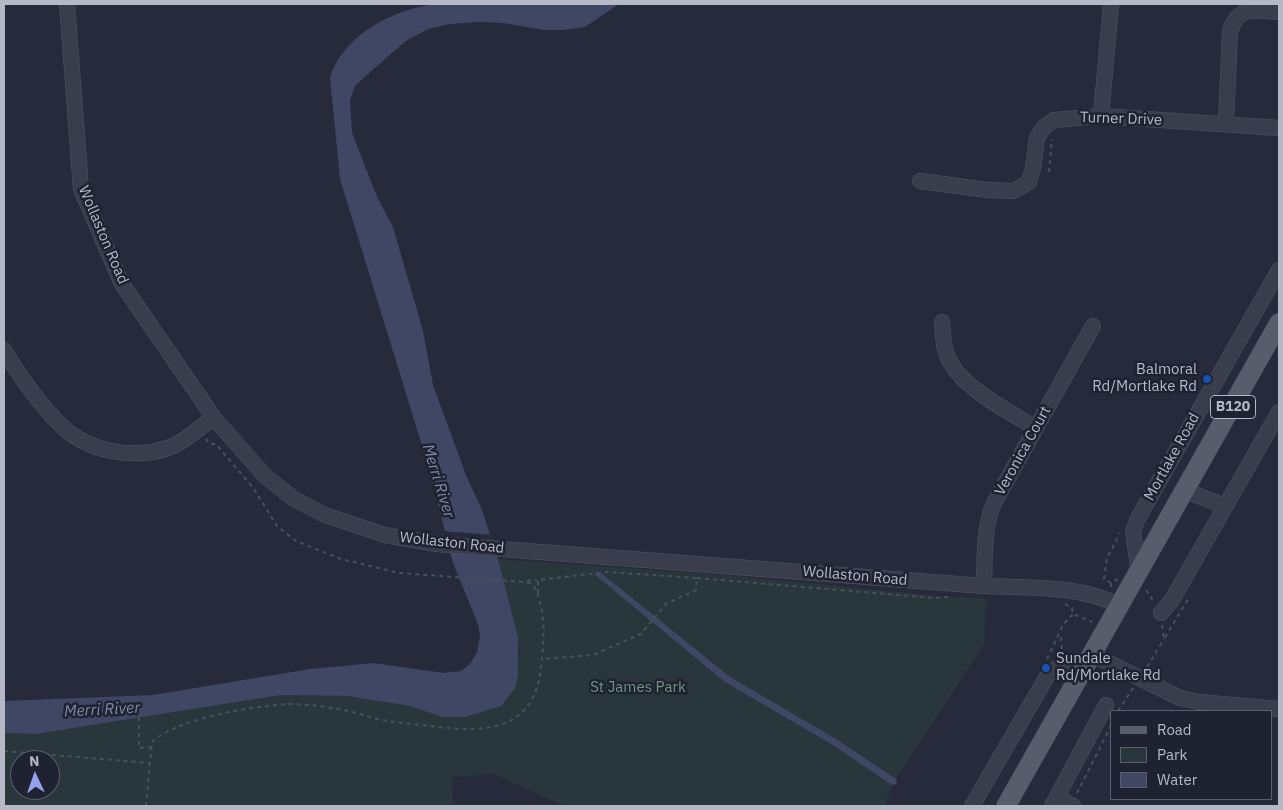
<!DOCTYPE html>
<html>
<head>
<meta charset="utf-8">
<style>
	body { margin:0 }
	#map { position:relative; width:1283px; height:810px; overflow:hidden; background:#272a3b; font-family:"IBM Plex Sans",sans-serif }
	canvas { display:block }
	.frame { position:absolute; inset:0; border:5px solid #b6b8c6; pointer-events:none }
	.legend { position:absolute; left:1110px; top:710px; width:162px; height:90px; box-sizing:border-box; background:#1f2230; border:1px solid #5b5e6c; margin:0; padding:6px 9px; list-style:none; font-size:15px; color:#b6b8c6 }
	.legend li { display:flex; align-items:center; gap:10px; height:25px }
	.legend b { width:25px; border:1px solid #5b5e6c }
	.north { position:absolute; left:10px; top:750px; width:50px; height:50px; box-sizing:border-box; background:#1f2230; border:1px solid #5b5e6c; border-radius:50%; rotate:357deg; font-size:14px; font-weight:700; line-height:20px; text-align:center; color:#b6b8c6 }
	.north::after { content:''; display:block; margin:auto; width:18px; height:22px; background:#95a2ec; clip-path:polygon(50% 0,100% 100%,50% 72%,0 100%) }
</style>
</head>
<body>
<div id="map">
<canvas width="1283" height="810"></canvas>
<div class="frame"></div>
<ul class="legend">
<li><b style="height:6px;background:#585c6b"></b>Road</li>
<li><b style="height:14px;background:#29373d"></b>Park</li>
<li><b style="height:14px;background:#404764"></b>Water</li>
</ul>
<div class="north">N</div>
</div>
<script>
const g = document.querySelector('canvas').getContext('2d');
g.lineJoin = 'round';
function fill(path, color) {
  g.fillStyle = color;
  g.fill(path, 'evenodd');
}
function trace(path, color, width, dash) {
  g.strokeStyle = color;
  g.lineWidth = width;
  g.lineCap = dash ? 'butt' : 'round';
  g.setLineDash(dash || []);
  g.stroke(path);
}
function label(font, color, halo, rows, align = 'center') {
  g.font = font + ' "IBM Plex Sans",sans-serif';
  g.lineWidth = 5;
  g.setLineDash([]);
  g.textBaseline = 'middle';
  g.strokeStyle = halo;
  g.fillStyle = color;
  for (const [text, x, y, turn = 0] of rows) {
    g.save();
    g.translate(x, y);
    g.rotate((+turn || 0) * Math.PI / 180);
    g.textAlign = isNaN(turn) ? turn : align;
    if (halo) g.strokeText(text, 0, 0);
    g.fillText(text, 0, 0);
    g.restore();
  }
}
const green = new Path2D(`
	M 498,559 L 737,576 L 948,597 L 986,598 L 984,644 L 892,785 L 884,806 L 565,806 L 493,774 L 452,777 L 453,806 L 4,806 L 4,733 L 37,734 L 281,695 L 347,696 L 410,706 L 442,717 L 519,654 L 518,637 ZM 20,760 L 50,760 L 50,790 L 20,790 Z`);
const water = new Path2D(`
	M 463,4 L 619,4 L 585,27 L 564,30 L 544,30 L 503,23 L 479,22 L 450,24 L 428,29 L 406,41 L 370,72 L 355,86 L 350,100 L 352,133 L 378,199 L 393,227 L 423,331 L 433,385 L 466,475 L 482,510 L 498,559 L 518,637 L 518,675 L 515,688 L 501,706 L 465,717 L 442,717 L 410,706 L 347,696 L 281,695 L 36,734 L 4,733 L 4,701 L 153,695 L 310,669 L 373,663 L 444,673 L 461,671 L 470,664 L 477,652 L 480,637 L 478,624 L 453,563 L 428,465 L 340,179 L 330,78 C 341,39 386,13 424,6 C 437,3 451,4 463,4 Z
	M 601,573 L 730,677 L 836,739 L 896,779 L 897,784 L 892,785 L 833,745 L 725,682 L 594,574 Z`);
const pier = new Path2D(`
	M 443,531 L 493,535 L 499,553 L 447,549 Z`);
const path = new Path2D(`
	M 1049,172 L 1052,139
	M 697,578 L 934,598 L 949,597
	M 527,581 L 537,580
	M 1111,583 L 1104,579 L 1107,558 L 1120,533
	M 1111,587 L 1111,583 L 1118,579
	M 1146,590 L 1154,602
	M 538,593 L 538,580 L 607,572 L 697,578 L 696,590 L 666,604 L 641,634 L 593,655 L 542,659
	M 1065,604 L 1072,608 L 1073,614 L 1092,622
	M 1162,625 L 1164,639 L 1190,596
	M 1061,637 L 1062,652
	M 1047,659 L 1063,625 L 1073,614
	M 1147,667 L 1164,639
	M 1118,711 L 1133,688
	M 127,713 L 139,713 L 139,748 L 151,747
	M 4,751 L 150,763
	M 1077,793 L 1112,724
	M 146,806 L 152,742 C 178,718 253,706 289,704 C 304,704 322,706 338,709 C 353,711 367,717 382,720 C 398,723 415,724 431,726 C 491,734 538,730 542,658 C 544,636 546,603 532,584 L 526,582 L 399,573 L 341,559 L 296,541 L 277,526 L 254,489 L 216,444 L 210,444 L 205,438`);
const minor = new Path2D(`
	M 67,4 L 81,189 L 122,284 L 214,418 L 265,476 L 294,499 L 325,515 L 385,535 L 436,544 L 984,586 C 1030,588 1077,585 1119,605
	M 1101,116 L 1111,4
	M 1226,124 L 1230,31 C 1239,4 1256,11 1279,12
	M 920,181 L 987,190 L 1014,191 L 1029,182 L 1033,168 L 1037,138 L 1044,127 L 1054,120 L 1101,116 L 1279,128
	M 942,322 C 943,333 943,343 946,353 C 957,386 1008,411 1036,428
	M 4,350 C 18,374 51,421 74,436 C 101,454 142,459 173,446 C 187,440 201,426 214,418
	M 1186,491 L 1225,506
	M 1139,572 L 1133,532 L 1137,520 L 1279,270
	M 984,586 C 985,558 983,529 994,503 L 1093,326
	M 1161,613 L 1172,600 L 1279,412
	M 1091,654 L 1180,698 L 1199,702 L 1279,709
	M 1057,798 L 1073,806
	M 972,806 L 1049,673 L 1064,664 L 1086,664
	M 1052,806 L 1106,705`);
const major = new Path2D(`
	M 1006,806 L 1279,323`);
const markers = [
	[1207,379,5,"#1a4fb4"],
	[1046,668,5,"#1a4fb4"]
];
const shields = [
	[1233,407,45]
];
const shieldNames = [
	["B120",1233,407]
];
const streetNames = [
	["Turner Drive",1121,119,2],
	["Wollaston Road",103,235,67],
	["Veronica Court",1023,451,-61],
	["Mortlake Road",1172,457,-61],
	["Wollaston Road",452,543,6],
	["Wollaston Road",855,576,5]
];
const poiNames = [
	["Balmoral",1197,370],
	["Rd/Mortlake Rd",1197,387],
	["Sundale",1056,659,"left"],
	["Rd/Mortlake Rd",1056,676,"left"]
];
const parkNames = [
	["St James Park",638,688]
];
const waterNames = [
	["Merri River",438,481,73],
	["Merri River",102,710,-3]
];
fill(green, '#29373d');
fill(water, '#404764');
fill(pier, '#272a3b');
trace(minor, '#525563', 16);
trace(major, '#434654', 20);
trace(path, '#465259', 2, [4, 4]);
trace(minor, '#3a3d4b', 15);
trace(major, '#585c6b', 19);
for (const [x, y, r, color] of markers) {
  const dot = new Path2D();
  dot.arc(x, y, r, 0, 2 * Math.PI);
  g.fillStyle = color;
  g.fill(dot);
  trace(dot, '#1f2230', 2);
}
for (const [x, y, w] of shields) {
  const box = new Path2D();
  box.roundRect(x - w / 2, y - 11.5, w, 23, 4);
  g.fillStyle = '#1f2230';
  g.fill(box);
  trace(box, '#b6b8c6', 1);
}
label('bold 14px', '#b6b8c6', null, shieldNames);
label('15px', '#b6b8c6', '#1f2230', streetNames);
label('15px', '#b6b8c6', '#1f2230', poiNames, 'right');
label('15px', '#709581', '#1f2230', parkNames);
label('italic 16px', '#8189aa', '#1f2230', waterNames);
</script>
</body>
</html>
